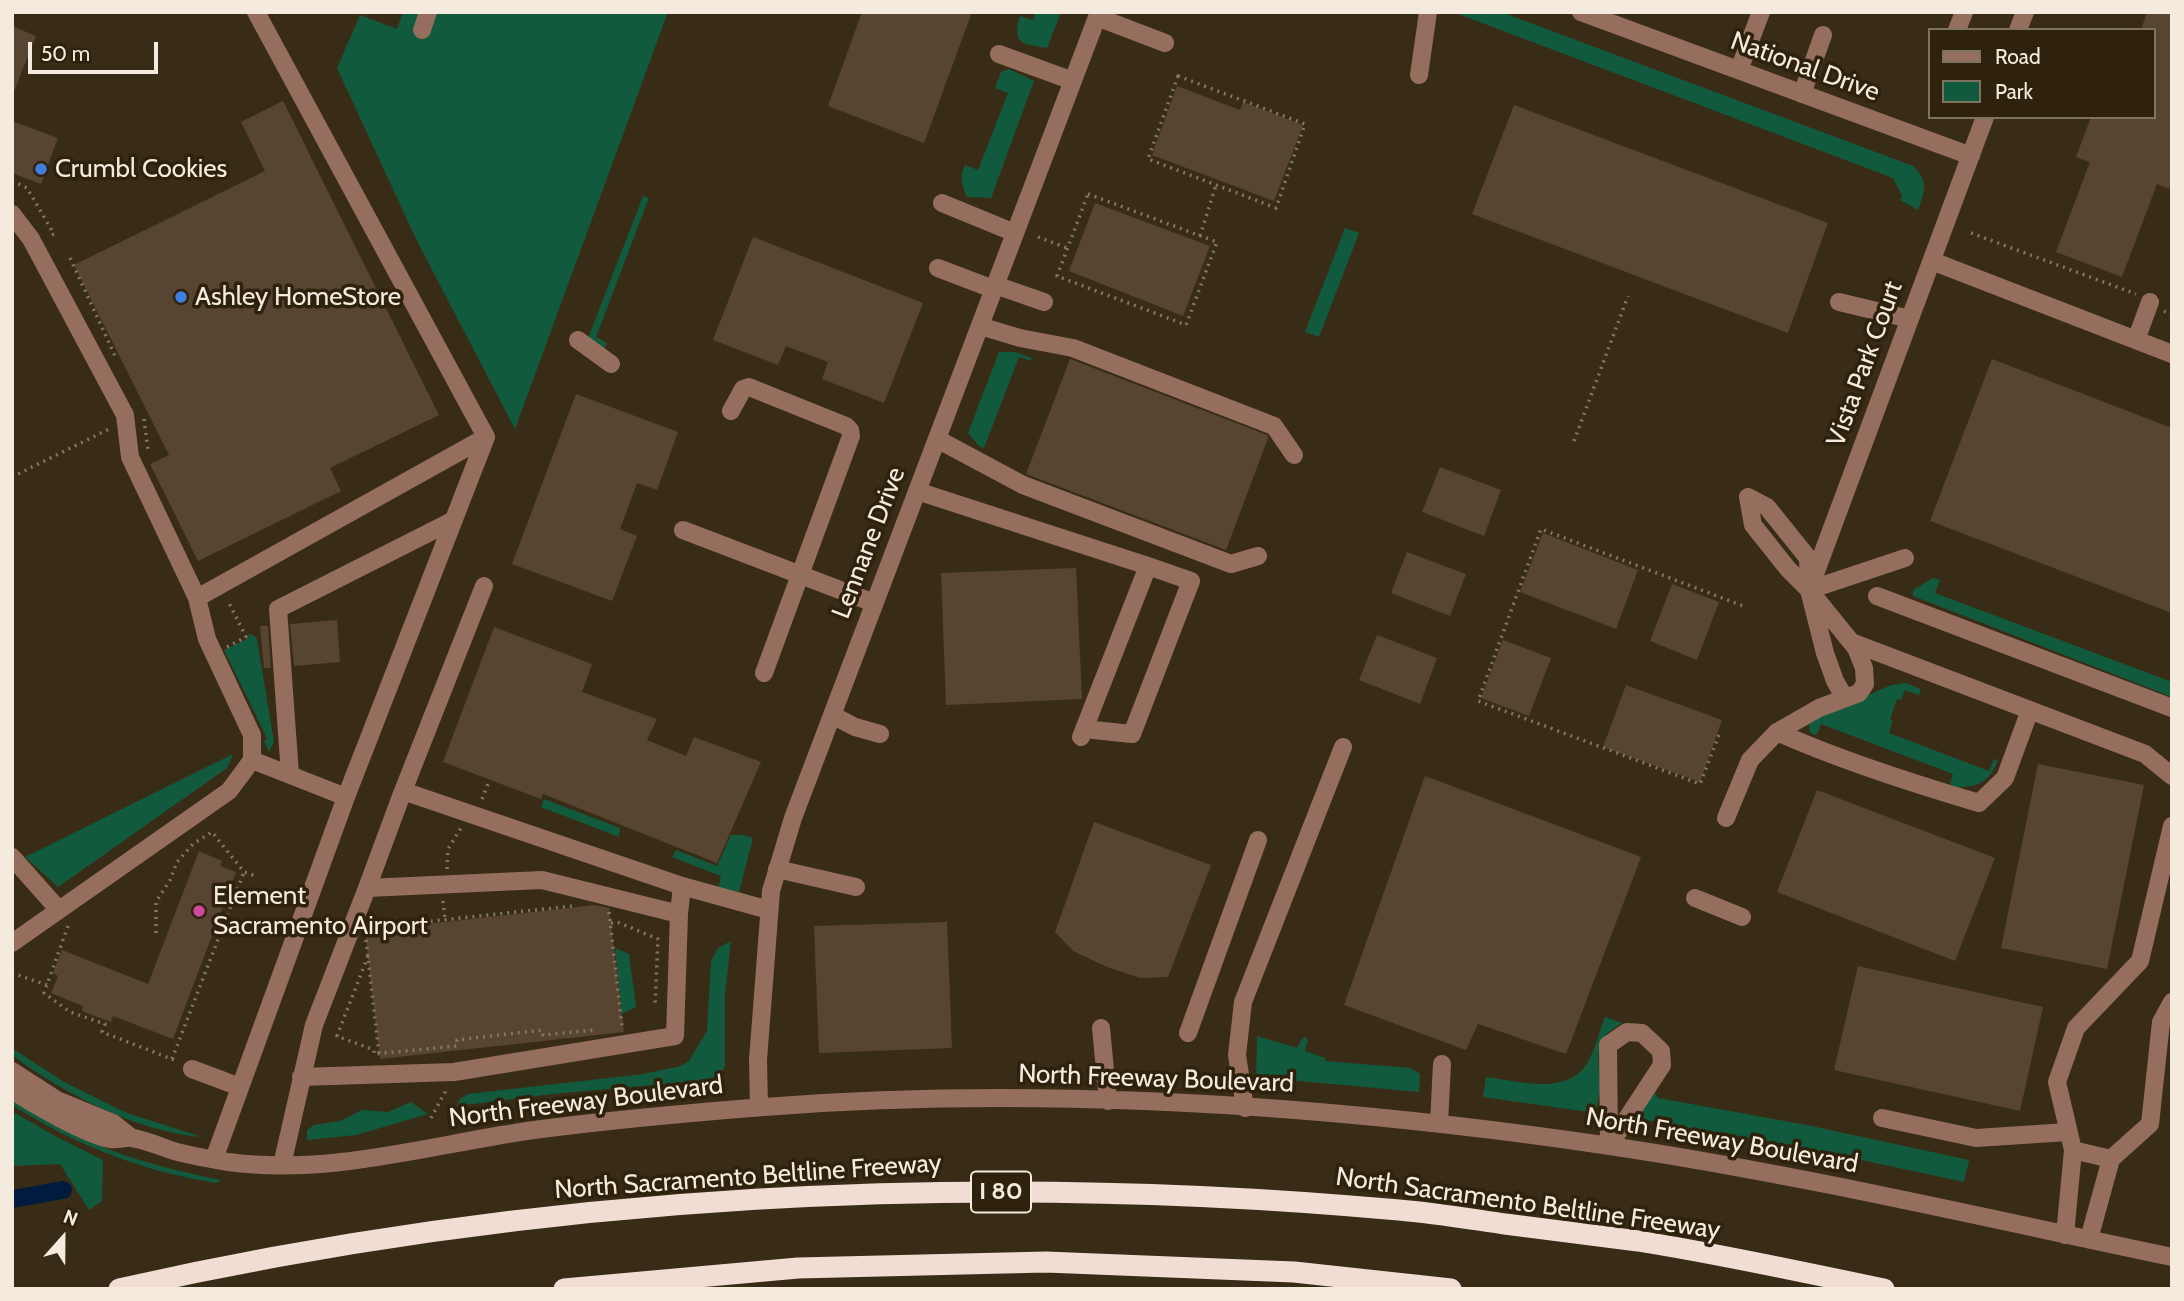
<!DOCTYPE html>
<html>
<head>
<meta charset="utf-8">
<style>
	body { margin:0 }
	#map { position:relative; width:2184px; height:1301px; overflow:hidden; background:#392c16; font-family:Cabin,sans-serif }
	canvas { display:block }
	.frame { position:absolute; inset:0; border:14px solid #f4ebde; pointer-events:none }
	.legend { position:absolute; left:1928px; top:28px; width:228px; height:91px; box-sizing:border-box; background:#2f220c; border:2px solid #7e7260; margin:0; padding:9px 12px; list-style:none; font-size:21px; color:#f4ebde }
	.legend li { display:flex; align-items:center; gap:14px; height:35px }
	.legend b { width:35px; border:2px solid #7e7260 }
	.north { position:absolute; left:28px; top:1203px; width:70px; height:70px; -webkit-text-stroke:5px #2f220c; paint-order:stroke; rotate:21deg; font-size:19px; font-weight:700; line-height:28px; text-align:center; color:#f4ebde }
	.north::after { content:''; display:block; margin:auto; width:24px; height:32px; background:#f4ebde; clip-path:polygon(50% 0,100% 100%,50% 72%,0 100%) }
	.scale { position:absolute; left:28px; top:42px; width:130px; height:32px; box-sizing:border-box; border:4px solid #f4ebde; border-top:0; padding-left:9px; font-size:21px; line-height:24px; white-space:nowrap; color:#f4ebde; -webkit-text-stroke:5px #2f220c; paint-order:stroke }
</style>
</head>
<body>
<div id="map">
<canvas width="2184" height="1301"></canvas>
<div class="frame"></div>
<ul class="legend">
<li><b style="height:9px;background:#966e5e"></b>Road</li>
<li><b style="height:19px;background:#125a3d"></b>Park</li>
</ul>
<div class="north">N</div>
<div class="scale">50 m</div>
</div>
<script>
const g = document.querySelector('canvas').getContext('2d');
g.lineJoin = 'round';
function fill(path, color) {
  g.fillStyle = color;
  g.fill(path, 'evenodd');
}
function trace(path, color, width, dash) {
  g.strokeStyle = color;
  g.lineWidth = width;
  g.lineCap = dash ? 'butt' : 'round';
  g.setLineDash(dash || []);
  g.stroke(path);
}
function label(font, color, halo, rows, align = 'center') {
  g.font = font + ' Cabin,sans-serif';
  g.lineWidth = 7;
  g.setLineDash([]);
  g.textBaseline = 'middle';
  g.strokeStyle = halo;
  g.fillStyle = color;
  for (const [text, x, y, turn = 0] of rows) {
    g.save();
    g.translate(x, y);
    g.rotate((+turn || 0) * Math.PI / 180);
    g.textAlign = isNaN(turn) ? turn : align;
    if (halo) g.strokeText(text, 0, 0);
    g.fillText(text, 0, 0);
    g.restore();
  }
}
const green = new Path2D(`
	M 403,12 L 668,12 L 515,429 L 417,241 L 337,68 L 360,15 L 397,29 Z
	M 1036,12 L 1061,12 L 1047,48 C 1024,44 1011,45 1020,16 L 1033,20 Z
	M 1453,12 L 1501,12 L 1913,166 C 1929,180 1925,192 1918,210 L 1900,200 L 1902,196 L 1893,178 Z
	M 1009,69 L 1034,81 L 991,198 L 967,197 C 962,188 959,175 965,165 L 978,170 L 1008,93 L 995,88 L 1001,72 Z
	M 643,196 L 649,198 L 596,337 L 607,343 L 604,349 L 587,341 Z
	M 1345,228 L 1359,233 L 1319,337 L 1305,332 Z
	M 999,352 L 1015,352 L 1032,358 L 1031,361 L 1019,357 L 984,448 L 979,446 L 968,433 Z
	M 1933,578 L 1940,580 L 1935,593 L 2172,682 L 2172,697 L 1913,596 L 1913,590 Z
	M 248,634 L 255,636 L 257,640 L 274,742 L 269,752 L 264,741 L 267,738 L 224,650 L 249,638 Z
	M 1906,683 L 1921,689 L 1919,695 L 1905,690 L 1901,700 L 1897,699 L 1890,719 L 1893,720 L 1889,733 L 1989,771 L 1994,759 L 1998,760 C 1990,782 1977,788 1954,787 L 1950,784 L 1953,774 L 1821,724 L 1817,735 L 1810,733 L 1809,724 L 1813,720 L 1891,685 Z
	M 233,754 L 227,768 L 58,887 L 25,857 Z
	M 544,799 L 620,828 L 619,837 L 541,807 Z
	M 731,835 L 744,835 L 753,838 L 739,892 L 718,889 L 721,876 L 672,857 L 676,850 L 717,866 Z
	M 731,941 L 725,994 L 725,1066 L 722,1072 L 711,1080 L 552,1094 L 457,1106 L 460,1099 L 468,1094 L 643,1074 L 681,1066 L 689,1061 L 707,1031 L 711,961 L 718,948 Z
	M 615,948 L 629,954 L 636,1007 L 622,1014 Z
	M 1605,1017 L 1622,1023 L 1606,1034 L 1601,1043 L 1598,1055 L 1600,1088 L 1596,1113 L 1483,1097 L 1486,1077 C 1521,1081 1571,1098 1590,1058 C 1596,1045 1600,1030 1605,1017 Z
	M 1257,1036 L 1297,1048 L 1302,1039 L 1305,1037 L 1308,1040 L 1305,1051 L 1325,1058 L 1325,1061 L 1410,1068 L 1420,1074 L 1419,1092 L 1256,1077 Z
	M 12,1048 L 64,1082 L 127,1113 L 202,1137 C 137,1132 63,1093 12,1055 Z
	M 1653,1090 L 1658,1098 L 1807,1125 L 1969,1160 L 1964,1182 L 1820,1151 L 1640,1119 L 1641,1107 Z
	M 12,1099 C 34,1111 55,1125 78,1136 C 123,1158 172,1170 221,1180 L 216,1183 C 142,1171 75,1145 12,1105 Z
	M 411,1102 L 428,1114 L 356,1135 L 307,1140 L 307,1130 L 314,1125 L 340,1121 L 362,1110 L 388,1112 Z
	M 15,1113 L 53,1135 L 103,1160 L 102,1201 L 89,1210 L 60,1164 L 12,1166 L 12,1118 Z`);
const canal = new Path2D(`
	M 12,1199 L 63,1190`);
const building = new Path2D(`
	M 862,12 L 972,12 L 924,143 L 828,106 Z
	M 2147,12 L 2172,12 L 2172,181 L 2169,189 L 2157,184 L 2122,277 L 2056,252 L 2090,162 L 2076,157 L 2091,117 L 2154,117 L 2154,30 L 2141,30 Z
	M 12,26 L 36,36 L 13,94 L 12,94 Z
	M 1177,86 L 1240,110 L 1243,102 L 1303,125 L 1274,201 L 1152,155 Z
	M 283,101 L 439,415 L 330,468 L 341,491 L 198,561 L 150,464 L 169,455 L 74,265 L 265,171 L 241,122 Z
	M 1514,105 L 1828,223 L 1788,333 L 1472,214 Z
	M 12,121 L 58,138 L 41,184 L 12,173 Z
	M 1095,203 L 1210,246 L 1183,316 L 1069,271 Z
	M 753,237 L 923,303 L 884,403 L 822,379 L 828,362 L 786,346 L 778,365 L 713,340 Z
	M 1070,359 L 1267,435 L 1268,438 L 1226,550 L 1026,474 Z
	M 1992,359 L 2172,428 L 2172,613 L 1930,521 Z
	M 576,394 L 678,432 L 657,490 L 637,483 L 620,529 L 637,536 L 612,601 L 512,564 Z
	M 1440,467 L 1501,490 L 1484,536 L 1422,512 Z
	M 1543,533 L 1638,570 L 1616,629 L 1520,592 Z
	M 1407,552 L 1466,574 L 1450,616 L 1391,593 Z
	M 1076,568 L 1082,699 L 946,705 L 941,573 Z
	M 1672,584 L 1719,602 L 1697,660 L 1650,641 Z
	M 337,620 L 340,662 L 294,666 L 290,624 Z
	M 260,626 L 268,626 L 271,668 L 264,668 Z
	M 494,627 L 592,664 L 582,692 L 657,719 L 647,740 L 686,756 L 694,737 L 761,762 L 717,863 L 543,794 L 541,799 L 443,762 Z
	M 1377,635 L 1437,658 L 1420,704 L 1359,680 Z
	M 1503,640 L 1551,658 L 1529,716 L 1481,698 Z
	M 1626,685 L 1722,720 L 1700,782 L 1603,747 Z
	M 2038,764 L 2144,785 L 2107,969 L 2001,948 Z
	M 1425,776 L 1641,857 L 1566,1054 L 1478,1024 L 1466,1050 L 1344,1005 Z
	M 1817,790 L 1995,858 L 1955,961 L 1777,892 Z
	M 1094,822 L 1211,865 L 1168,977 L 1140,978 L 1107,967 L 1073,951 L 1055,932 Z
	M 199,851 L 222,861 L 220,866 L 236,872 L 173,1039 L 113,1016 L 111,1022 L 82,1011 L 83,1006 L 51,993 L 58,976 L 53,973 L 62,950 L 148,984 Z
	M 595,905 L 609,908 L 624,1032 L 380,1059 L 365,931 Z
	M 947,922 L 952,1048 L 819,1053 L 814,926 Z
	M 1858,966 L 2043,1007 L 2020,1111 L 1834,1070 Z`);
const path = new Path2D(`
	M 1178,76 L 1305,124 L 1276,208 L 1148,159 Z
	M 12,181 L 27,188 L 54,234 L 49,236
	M 1088,194 L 1217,242 L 1186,325 L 1057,276 Z
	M 1971,233 L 2136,294
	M 1200,236 L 1216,185
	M 1038,237 L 1067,248
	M 70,258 L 116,358
	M 2164,311 L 2172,315
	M 144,419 L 148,450
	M 1574,441 L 1628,296
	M 12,477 L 111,428
	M 227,647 L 246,637 L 228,601
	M 1719,735 L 1700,784 L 1478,701 L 1541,529 L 1746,607
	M 482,799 L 488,784
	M 447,869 L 448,849 L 461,828
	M 443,901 L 445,920
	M 609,912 L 622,1027 L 620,1027
	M 611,923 L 617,922 L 658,939 L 655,1004
	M 68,926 L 44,993 L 70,1012 L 105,1024 L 102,1032 L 177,1061
	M 368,928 L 573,906
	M 156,933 L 156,902 L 170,880 L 177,862 L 193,844 L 212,832 L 244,872 L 256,876
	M 366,940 L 379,1054
	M 368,956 L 337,1036 L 374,1050 L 374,1054 L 457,1046 L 457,1040 L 542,1030 L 543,1035 L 595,1030
	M 12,973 L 47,985
	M 172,1059 L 244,872
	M 431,1118 L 445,1092 L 445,1088`);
const minor = new Path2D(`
	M 1581,12 L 1971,156
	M 1097,17 L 1165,43
	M 422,30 L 428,12
	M 1957,30 L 1964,12
	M 2018,30 L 2025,12
	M 999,54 L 1073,81
	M 1739,70 L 1761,12
	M 1419,75 L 1428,12
	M 1802,94 L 1823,35
	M 942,203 L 1015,233
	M 12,214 L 31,239 L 125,415 L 130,457 L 197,598 L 207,639 L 252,735 L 252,760 L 229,791 L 12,943
	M 1932,261 L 2172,354
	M 938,268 L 993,289
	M 995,285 L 1044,302
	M 1839,302 L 1910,319
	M 980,326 L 1020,338 L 1073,348 L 1274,426 L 1294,455
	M 578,340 L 611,364
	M 2136,340 L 2150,302
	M 731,411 L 743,389 L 749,387 L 846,426 L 850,430 L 851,436 L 764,673
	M 937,439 L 1023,485 L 1231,564 L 1258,556
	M 917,491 L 1148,566 L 1081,737
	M 1748,497 L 1767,507 L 1808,558 L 1809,590 L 1825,653 L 1835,681 L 1845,698
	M 683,530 L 874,603
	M 1809,590 L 1985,117
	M 1809,590 L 1905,558
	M 1877,596 L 2172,708
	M 197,598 L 486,437
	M 1851,642 L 2145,754 L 2172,776
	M 832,715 L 855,727 L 880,734
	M 1084,729 L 1132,734 L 1191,581 L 1148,566
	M 1777,732 C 1842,761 1911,783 1979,803 L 2005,778 L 2030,710
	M 252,760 L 346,797
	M 290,774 L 278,609 L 454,520
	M 403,791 L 484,586
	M 1726,818 L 1750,760 L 1777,732 L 1819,708 L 1859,693 L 1865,684 L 1864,668 L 1856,648 L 1809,590 L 1788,569 L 1753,525 L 1748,497
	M 12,857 L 59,910
	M 777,869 L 856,887
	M 682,886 L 769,910
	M 367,888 L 403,791 L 682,886 L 679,914
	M 1695,898 L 1742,917
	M 1101,1028 L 1108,1101
	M 1627,1032 L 1642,1033 L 1661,1051 L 1662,1065 L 1609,1146 L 1608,1045 Z
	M 1188,1033 L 1258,840
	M 192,1069 L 240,1087
	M 12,1071 L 57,1100 L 113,1123 L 132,1138
	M 12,1090 C 32,1104 87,1135 110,1139 C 118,1140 125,1137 132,1138 C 146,1140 161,1147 174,1151 C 191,1156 210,1159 228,1162 C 331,1176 433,1144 534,1130 C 610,1120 687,1113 764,1107 C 1045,1085 1331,1105 1610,1146 C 1798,1174 1985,1218 2172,1257
	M 759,1107 L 758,1060 L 771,891 L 793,818 L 1099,12
	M 1245,1108 L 1237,1055 L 1243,1002 L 1343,747
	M 1882,1118 L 1976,1138 L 2068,1132
	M 1439,1123 L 1442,1064
	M 2073,1150 L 2111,1159
	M 214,1159 L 346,797 L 486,437 L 256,12
	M 282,1165 L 314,1025 L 367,888 L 542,880 L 679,914 L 675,1036 L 454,1072 L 301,1077
	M 2065,1235 L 2073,1150 L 2057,1082 L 2076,1028 L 2140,961 L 2172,826
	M 2089,1239 L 2111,1159 L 2150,1124 L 2161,1022 L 2172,1002`);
const highway = new Path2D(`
	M 119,1289 C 538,1194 971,1171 1399,1210 C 1434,1213 1470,1219 1505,1224 C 1549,1230 1594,1235 1638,1241 C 1720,1254 1802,1272 1884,1289
	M 564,1289 L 798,1268 L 1046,1262 L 1294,1272 L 1451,1289`);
const markers = [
	[41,169,7,"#3f7fe0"],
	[181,297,7,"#3f7fe0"],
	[199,911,7,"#d1479c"]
];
const shields = [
	[1001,1192,60]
];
const shieldNames = [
	["I 80",1001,1192]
];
const streetNames = [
	["National Drive",1805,67,20],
	["Vista Park Court",1865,364,-70],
	["Lennane Drive",869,543,-69],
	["North Freeway Boulevard",1156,1079,2],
	["North Freeway Boulevard",586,1102,-7],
	["North Freeway Boulevard",1722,1141,10],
	["North Sacramento Beltline Freeway",748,1177,-4],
	["North Sacramento Beltline Freeway",1528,1204,8]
];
const poiNames = [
	["Crumbl Cookies",55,169],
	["Ashley HomeStore",195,297],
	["Element",213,896],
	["Sacramento Airport",213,926]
];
fill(green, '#125a3d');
trace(canal, '#001b3e', 18);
fill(building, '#574531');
trace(path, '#827764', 3.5, [2, 5]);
trace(minor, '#966e5e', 18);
trace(highway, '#f1ddd4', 21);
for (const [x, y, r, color] of markers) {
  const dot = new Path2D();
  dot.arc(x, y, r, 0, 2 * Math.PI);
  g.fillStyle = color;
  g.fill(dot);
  trace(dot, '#2f220c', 2.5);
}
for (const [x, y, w] of shields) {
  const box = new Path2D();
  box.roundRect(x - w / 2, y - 20.5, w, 41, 5);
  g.fillStyle = '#2f220c';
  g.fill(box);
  trace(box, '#f4ebde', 2);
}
label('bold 24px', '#f4ebde', null, shieldNames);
label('26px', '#f4ebde', '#2f220c', streetNames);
label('26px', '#f4ebde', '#2f220c', poiNames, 'left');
</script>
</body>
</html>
